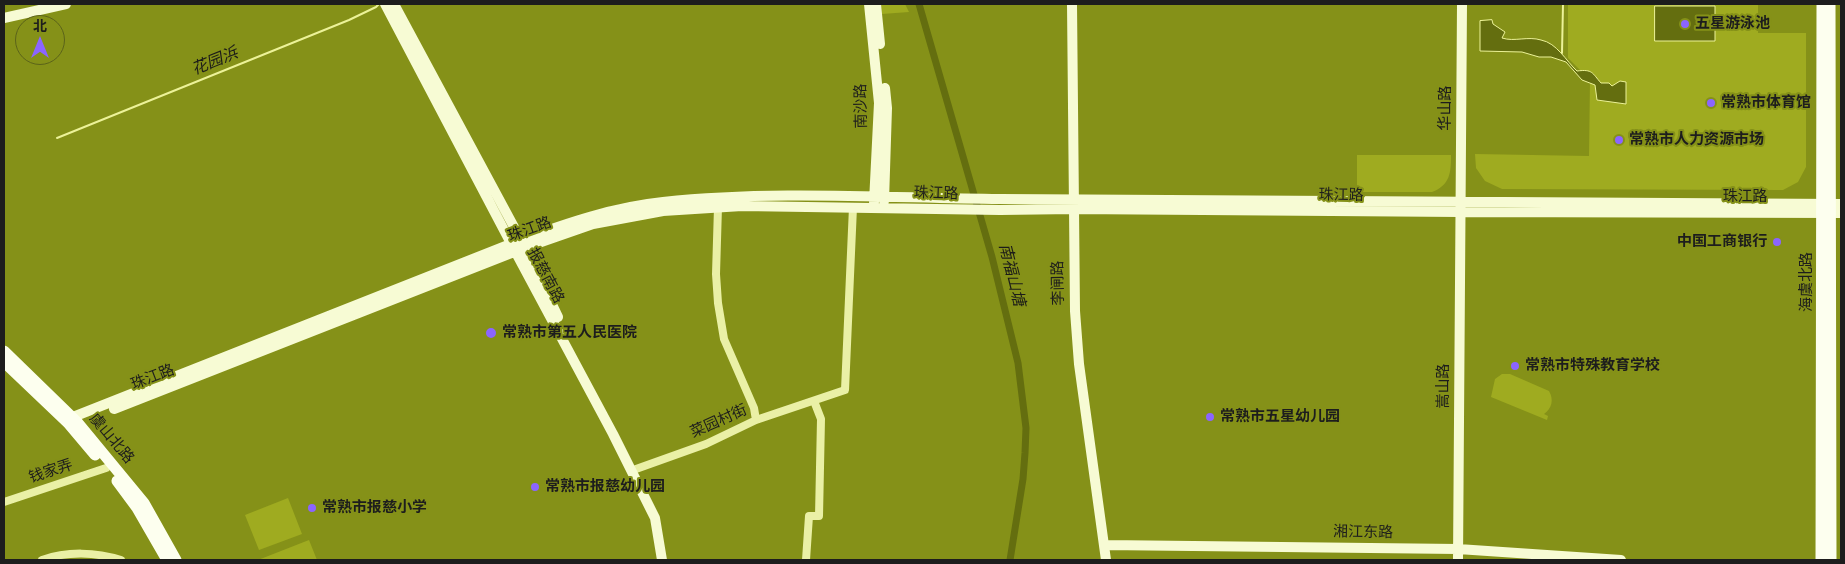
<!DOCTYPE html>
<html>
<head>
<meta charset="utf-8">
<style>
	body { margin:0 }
	#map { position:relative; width:1845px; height:564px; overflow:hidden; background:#859118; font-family:"Titillium Web","Noto Sans SC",sans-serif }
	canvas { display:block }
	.frame { position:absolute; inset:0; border:5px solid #1d1d1d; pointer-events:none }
	.north { position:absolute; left:15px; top:15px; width:50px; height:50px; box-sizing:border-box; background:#859118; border:1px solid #5b631a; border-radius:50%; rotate:0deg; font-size:14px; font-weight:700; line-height:20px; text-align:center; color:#1d1d1d }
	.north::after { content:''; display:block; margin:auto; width:18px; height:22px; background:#8b65ff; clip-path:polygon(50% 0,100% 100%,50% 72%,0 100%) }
</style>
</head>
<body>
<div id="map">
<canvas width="1845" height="564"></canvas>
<div class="frame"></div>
<div class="north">北</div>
</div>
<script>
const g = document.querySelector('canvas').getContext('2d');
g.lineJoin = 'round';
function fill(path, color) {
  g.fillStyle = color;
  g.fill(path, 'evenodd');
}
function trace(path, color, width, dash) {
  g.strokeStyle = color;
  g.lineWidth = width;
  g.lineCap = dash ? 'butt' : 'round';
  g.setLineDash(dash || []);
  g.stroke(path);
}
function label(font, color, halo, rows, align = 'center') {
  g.font = font + ' "Titillium Web","Noto Sans SC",sans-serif';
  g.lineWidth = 4;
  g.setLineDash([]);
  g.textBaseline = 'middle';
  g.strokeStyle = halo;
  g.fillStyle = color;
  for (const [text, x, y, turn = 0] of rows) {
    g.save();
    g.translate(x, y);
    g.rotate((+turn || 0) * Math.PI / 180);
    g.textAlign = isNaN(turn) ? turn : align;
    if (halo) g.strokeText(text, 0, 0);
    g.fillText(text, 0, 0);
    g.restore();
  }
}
const green = new Path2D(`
	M 881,4 L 905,4 L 909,12 L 882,14 Z
	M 1568,4 L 1758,4 L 1758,33 L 1806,33 L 1806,167 L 1798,182 L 1783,190 L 1502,189 L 1485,181 L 1476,168 L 1475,154 L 1589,156 L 1590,80 L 1568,58 Z
	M 1357,155 L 1451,155 C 1451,173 1450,185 1432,192 L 1357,192 Z
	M 1502,374 L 1510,374 L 1549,391 C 1554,400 1552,408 1544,414 L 1548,416 L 1547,420 L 1491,397 L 1495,379 Z
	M 288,498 L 302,534 L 259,550 L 245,515 Z
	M 309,540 L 317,560 L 258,560 Z`);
const water = new Path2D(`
	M 1655,6 L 1715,6 L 1715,41 L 1655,41 Z
	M 1492,20 L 1493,24 L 1505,32 L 1502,38 C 1514,42 1528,36 1541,40 C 1557,43 1566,61 1577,71 C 1593,69 1592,73 1601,83 L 1609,83 L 1612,86 L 1620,81 L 1626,82 L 1626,104 L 1597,100 L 1595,85 L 1582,80 L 1566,62 L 1551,57 L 1539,57 L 1522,52 L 1480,51 L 1480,21 Z`);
const stream = new Path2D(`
	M 1562,53 L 1563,4
	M 57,138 L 349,20 L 376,7 L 379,4`);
const canal = new Path2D(`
	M 919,4 L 992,257 L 1018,363 L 1026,428 L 1025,453 L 1023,479 L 1010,560`);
const street = new Path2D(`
	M 718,207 L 716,274 L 718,303 L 724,339 L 754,408 L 756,420
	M 636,469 L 706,444 L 756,420 L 845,390 L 853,207
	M 4,502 L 106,468
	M 42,560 C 67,551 96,552 121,560
	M 806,560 L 809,516 L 819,516 L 821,419 L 814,401`);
const secondary = new Path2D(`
	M 385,4 L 515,251 L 613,434 L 655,518 L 662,560
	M 394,4 L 521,240 L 558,317
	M 869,4 L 879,103 L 874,202
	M 876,4 L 880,44
	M 1072,4 L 1075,311 L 1079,364 L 1106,560
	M 4,18 L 66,4
	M 884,201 L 887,108 L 885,88
	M 114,409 L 524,248 L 593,224 L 663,211 L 742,206 L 1000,210 L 1074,209 L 1460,212 L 1841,213
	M 66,418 L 73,417 L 521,240 C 567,223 614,207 663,202 C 775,190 888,198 1000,199 L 1841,204
	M 1105,545 L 1458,549 L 1621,560
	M 1458,560 L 1462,4`);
const primary = new Path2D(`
	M 1830,5 L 1831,560
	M 4,351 L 78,423 L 144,503 L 176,560
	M 4,362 L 68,423 L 95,455
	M 117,481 L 137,508 L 167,560
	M 1821,560 L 1822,4`);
const markers = [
	[1685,24,5,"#8b65ff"],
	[1711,103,5,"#8b65ff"],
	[1619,140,5,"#8b65ff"],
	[1777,242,5,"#8b65ff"],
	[491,333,6,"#8b65ff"],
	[1515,366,5,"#8b65ff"],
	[1210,417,5,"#8b65ff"],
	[535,487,5,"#8b65ff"],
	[312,508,5,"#8b65ff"]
];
const poiNames = [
	["五星游泳池",1695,24],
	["常熟市体育馆",1721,103],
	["常熟市人力资源市场",1629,140],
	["中国工商银行",1767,242,"right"],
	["常熟市第五人民医院",502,333],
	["常熟市特殊教育学校",1525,366],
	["常熟市五星幼儿园",1220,417],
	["常熟市报慈幼儿园",545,487],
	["常熟市报慈小学",322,508]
];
const streetNames = [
	["南沙路",862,106,-91],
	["华山路",1446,108,-90],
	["珠江路",936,194,2],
	["珠江路",1341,196,1],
	["珠江路",1745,197],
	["珠江路",530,230,-20],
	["报慈南路",545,276,62],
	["海虞北路",1807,282,-90],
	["李闸路",1059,283,-91],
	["珠江路",153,378,-21],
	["嵩山路",1444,386,-90],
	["菜园村街",719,422,-24],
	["虞山北路",111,439,50],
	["钱家弄",51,472,-18],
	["湘江东路",1363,533,1]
];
const waterNames = [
	["花园浜",215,62,-22],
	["南福山塘",1011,275,76]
];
fill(green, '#9fab20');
fill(water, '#646e0f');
trace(water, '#ecf298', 1);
trace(stream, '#ecf298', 2);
trace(canal, '#646e0f', 7);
trace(street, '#eaf0a6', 8);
trace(secondary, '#f7fbd4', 10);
trace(primary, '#fdffef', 11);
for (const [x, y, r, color] of markers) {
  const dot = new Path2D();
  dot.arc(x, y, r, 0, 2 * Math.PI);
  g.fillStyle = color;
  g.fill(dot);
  trace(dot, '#859118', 2);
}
label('bold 15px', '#1d1d1d', '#859118', poiNames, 'left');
label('15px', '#1d1d1d', '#859118', streetNames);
label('italic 16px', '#1c1c19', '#859118', waterNames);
</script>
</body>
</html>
